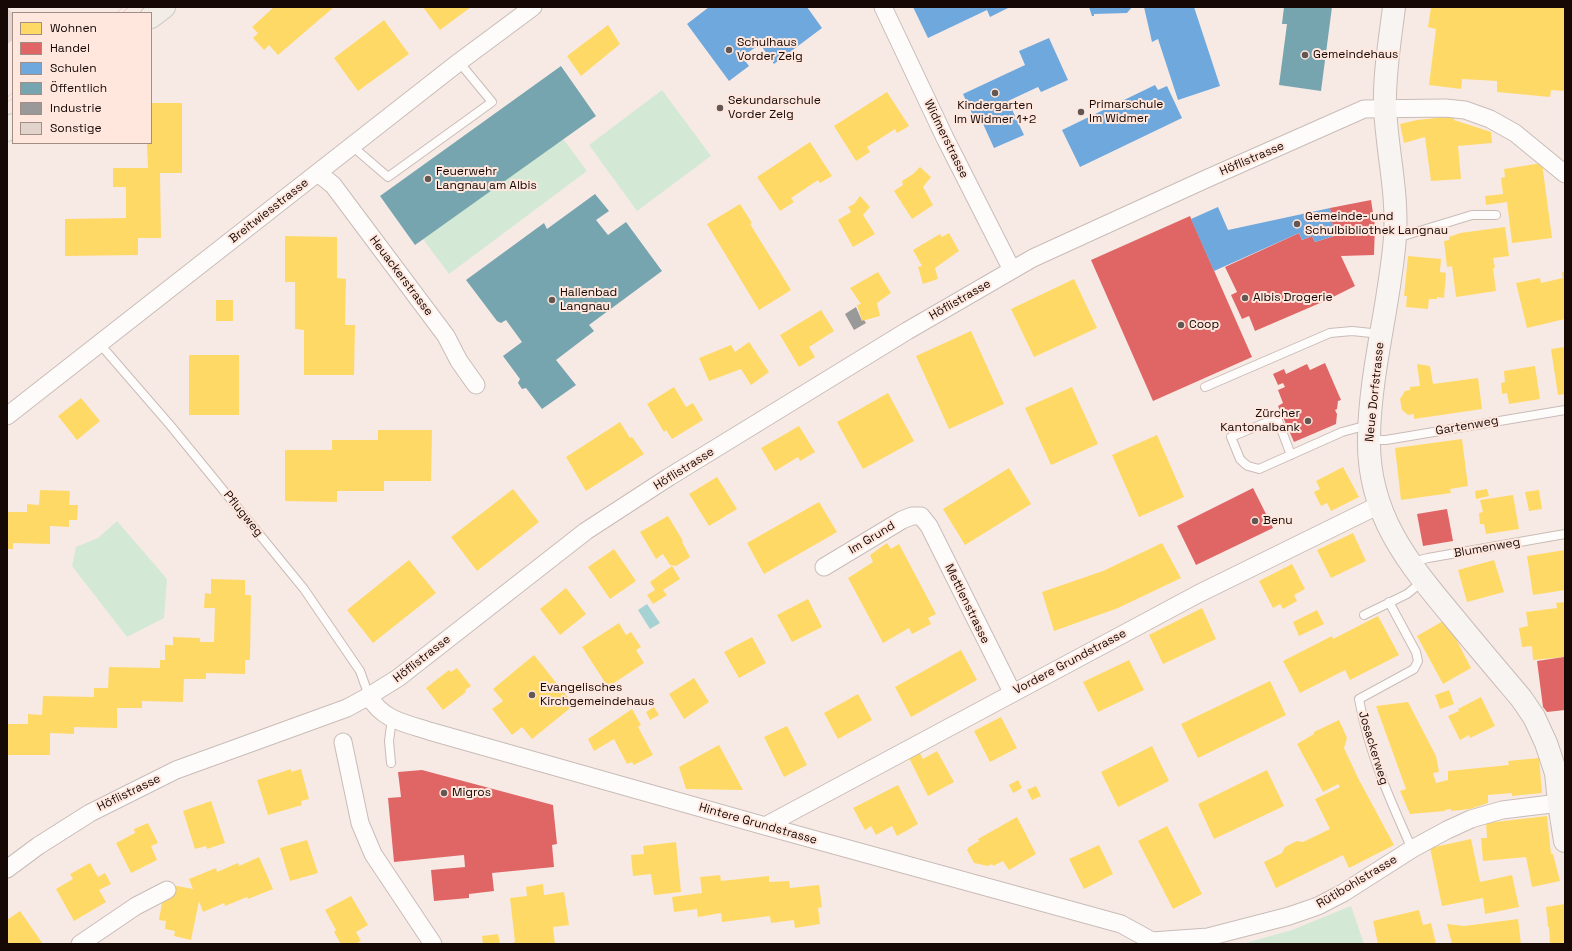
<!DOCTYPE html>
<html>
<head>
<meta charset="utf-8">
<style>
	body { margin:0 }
	#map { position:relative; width:1572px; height:951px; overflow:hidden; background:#f7eae5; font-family:"Space Grotesk",sans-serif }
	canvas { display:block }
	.frame { position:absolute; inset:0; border:8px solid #150805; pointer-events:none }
	.legend { position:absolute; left:12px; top:12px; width:140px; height:132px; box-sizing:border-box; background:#ffe7dd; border:1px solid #a18e87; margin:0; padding:5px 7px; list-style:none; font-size:12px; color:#150805 }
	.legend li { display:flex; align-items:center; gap:8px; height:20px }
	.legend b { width:20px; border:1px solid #a18e87 }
</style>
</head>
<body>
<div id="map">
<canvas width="1572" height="951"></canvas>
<div class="frame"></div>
<ul class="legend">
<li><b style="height:11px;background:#ffd966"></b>Wohnen</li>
<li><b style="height:11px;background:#e06666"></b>Handel</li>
<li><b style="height:11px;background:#6fa8dc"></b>Schulen</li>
<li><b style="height:11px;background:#76a5af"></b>Öffentlich</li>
<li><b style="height:11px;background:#999"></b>Industrie</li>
<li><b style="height:11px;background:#e3d3cd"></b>Sonstige</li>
</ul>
</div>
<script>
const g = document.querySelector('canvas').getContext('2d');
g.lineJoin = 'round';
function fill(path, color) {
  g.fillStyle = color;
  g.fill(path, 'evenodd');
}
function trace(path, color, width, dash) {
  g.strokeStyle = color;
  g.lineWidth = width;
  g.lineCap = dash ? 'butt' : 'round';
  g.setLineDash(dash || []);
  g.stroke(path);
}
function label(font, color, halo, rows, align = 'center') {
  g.font = font + ' "Space Grotesk",sans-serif';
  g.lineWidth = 4;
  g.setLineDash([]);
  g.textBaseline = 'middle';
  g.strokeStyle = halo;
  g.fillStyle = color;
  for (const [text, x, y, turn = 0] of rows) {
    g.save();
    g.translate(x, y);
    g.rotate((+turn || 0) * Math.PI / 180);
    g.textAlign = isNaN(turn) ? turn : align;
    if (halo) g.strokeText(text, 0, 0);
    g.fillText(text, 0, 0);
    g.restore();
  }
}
const green = new Path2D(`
	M 662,90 L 711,156 L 637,211 L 589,145 Z
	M 532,97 L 587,171 L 449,274 L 394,200 Z
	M 117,521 L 167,579 L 164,618 L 127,637 L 72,566 L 76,547 L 98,538 Z
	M 1351,906 L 1364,944 L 1242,944 L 1292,930 Z`);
const water = new Path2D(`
	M 647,604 L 660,623 L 650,629 L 638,610 Z`);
const homes = new Path2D(`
	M 274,7 L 279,8 L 334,7 L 278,55 L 269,45 L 264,50 L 253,38 L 258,33 L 252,27 Z
	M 423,7 L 471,7 L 440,30 Z
	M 1431,7 L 1565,7 L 1565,91 L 1551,90 L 1550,97 L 1497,92 L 1497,81 L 1462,79 L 1461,89 L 1429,85 L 1436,29 L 1428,27 Z
	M 384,20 L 409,54 L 358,91 L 334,58 Z
	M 608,25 L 620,44 L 581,76 L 567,56 Z
	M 887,92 L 909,126 L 897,133 L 895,129 L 867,147 L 870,152 L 856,161 L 834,126 Z
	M 151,103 L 182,103 L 182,173 L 160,173 L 161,238 L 138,238 L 138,255 L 65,256 L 65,219 L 126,218 L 126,187 L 113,187 L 113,168 L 148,168 L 147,143 L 151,143 Z
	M 1454,116 L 1454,120 L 1491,132 L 1492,143 L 1458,146 L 1461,179 L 1431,181 L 1425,137 L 1404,143 L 1400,124 L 1417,120 Z
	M 810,142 L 832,176 L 820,183 L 818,180 L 791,198 L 794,202 L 780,211 L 757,177 Z
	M 1542,163 L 1552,238 L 1512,243 L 1507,202 L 1486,205 L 1485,196 L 1503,194 L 1501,178 L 1505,177 L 1504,169 Z
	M 920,167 L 931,177 L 923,187 L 933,205 L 912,219 L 894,191 L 903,185 L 902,181 L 913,174 Z
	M 860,196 L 870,207 L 863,215 L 875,234 L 853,247 L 838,220 L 851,212 L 848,207 L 854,204 Z
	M 740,204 L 752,223 L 750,224 L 791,290 L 759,310 L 707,224 Z
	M 1505,227 L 1509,256 L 1493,258 L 1495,268 L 1493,268 L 1496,291 L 1456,297 L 1452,266 L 1447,267 L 1444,241 L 1449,240 L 1449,237 L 1460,233 Z
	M 949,233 L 959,251 L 935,268 L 938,279 L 923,284 L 918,267 L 922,266 L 913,250 L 940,234 L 942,237 Z
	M 285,236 L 337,237 L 337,278 L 346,279 L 345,325 L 355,325 L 354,375 L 304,375 L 304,330 L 295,329 L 295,282 L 285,282 Z
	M 1408,256 L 1441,259 L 1440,272 L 1446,273 L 1444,298 L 1437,297 L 1437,299 L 1429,299 L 1428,309 L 1406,307 L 1407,296 L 1404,296 Z
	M 878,272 L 891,293 L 877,303 L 880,316 L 862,321 L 857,305 L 861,304 L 850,288 Z
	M 1562,272 L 1565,272 L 1565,319 L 1527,328 L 1516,283 L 1540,278 L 1541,283 L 1563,278 Z
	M 1074,279 L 1097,328 L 1034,357 L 1011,309 Z
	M 216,300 L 233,300 L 233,321 L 216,321 Z
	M 821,310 L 834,331 L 809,347 L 815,357 L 799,367 L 780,335 Z
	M 971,331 L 1004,404 L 949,429 L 916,356 Z
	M 749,342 L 769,372 L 751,385 L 741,369 L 709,381 L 699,358 L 731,345 L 735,352 Z
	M 1565,347 L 1565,394 L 1558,395 L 1551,349 Z
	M 189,355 L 239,355 L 239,415 L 189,415 Z
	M 1417,364 L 1430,366 L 1433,384 L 1478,378 L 1482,409 L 1414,419 L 1414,414 L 1408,415 L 1402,410 L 1400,399 L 1405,391 L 1410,390 L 1410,387 L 1420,386 Z
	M 1535,366 L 1540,399 L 1509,404 L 1507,393 L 1502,394 L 1501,383 L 1505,382 L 1504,371 Z
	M 674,387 L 686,407 L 693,403 L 703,420 L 672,439 L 666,430 L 664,432 L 647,404 Z
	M 1072,387 L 1098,444 L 1051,465 L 1025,408 Z
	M 888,393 L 914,441 L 863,469 L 837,422 Z
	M 81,398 L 100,421 L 77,440 L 58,416 Z
	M 620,422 L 630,438 L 632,437 L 644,454 L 586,491 L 566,457 Z
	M 799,426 L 815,452 L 800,461 L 798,457 L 775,471 L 761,448 Z
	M 378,430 L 432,430 L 431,481 L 384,481 L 384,491 L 337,491 L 337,502 L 285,501 L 285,450 L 332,450 L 332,440 L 378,440 Z
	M 1157,435 L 1184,497 L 1139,517 L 1112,455 Z
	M 1462,439 L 1468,486 L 1450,489 L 1451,493 L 1401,500 L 1395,448 Z
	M 1343,467 L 1359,497 L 1331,511 L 1327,503 L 1321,506 L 1314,492 L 1320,489 L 1316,481 Z
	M 1009,468 L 1031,504 L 965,545 L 943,509 Z
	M 717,477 L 737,509 L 709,526 L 689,494 Z
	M 513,489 L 539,522 L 477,571 L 451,537 Z
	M 1487,489 L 1489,496 L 1476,499 L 1475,491 Z
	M 40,490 L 70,491 L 69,505 L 78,505 L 77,520 L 69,520 L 69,527 L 50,526 L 50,544 L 13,543 L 13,549 L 7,549 L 7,512 L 27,512 L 27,504 L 39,505 Z
	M 1539,490 L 1542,509 L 1529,511 L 1525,492 Z
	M 1513,495 L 1519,529 L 1486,534 L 1484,524 L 1480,524 L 1479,513 L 1483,512 L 1480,500 Z
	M 819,502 L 837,532 L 764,574 L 747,543 Z
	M 668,516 L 683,541 L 682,542 L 690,557 L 676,566 L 670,565 L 663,554 L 656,559 L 640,532 Z
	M 1353,533 L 1366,561 L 1331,578 L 1317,550 Z
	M 887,543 L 891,549 L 899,544 L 936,614 L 928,618 L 931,624 L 912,634 L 909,628 L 883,643 L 848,578 L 873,562 L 870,555 Z
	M 1162,543 L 1181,578 L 1118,608 L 1054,631 L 1042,592 L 1103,571 Z
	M 614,549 L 636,581 L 610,599 L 588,567 Z
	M 1565,550 L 1565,590 L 1533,595 L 1527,556 Z
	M 409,560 L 436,593 L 373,643 L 347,610 Z
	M 1494,560 L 1504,592 L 1467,602 L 1458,570 Z
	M 1292,564 L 1305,589 L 1294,595 L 1297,601 L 1283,609 L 1280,604 L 1273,608 L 1259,581 Z
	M 672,566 L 680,579 L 663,590 L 667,595 L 653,604 L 647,595 L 655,590 L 650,582 Z
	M 211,579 L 245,580 L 245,595 L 251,595 L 250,660 L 245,660 L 245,674 L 206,673 L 206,679 L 184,679 L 183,702 L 142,701 L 142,708 L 117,708 L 117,728 L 74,727 L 74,734 L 50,733 L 50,755 L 7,755 L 7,724 L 28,724 L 28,714 L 42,715 L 43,696 L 94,697 L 94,688 L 108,688 L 109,667 L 160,668 L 160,660 L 165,660 L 165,645 L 173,645 L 173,637 L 200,638 L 200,642 L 214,642 L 215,608 L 204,608 L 205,593 L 211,594 Z
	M 566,588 L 586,614 L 560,635 L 540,609 Z
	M 808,599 L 822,627 L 792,642 L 777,615 Z
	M 1565,602 L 1565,661 L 1564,657 L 1533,660 L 1532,646 L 1522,647 L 1519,628 L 1528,626 L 1526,612 L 1557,608 L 1556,603 Z
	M 1202,608 L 1216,639 L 1163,664 L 1149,635 Z
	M 1317,610 L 1324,624 L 1299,636 L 1293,622 Z
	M 1378,616 L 1399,655 L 1350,680 L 1345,670 L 1300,693 L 1283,661 L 1332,636 L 1333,639 Z
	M 1443,621 L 1454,635 L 1471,668 L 1443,684 L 1417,636 Z
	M 619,623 L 626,635 L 631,632 L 641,647 L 636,650 L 644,663 L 608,687 L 582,647 Z
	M 752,637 L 766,663 L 739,678 L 724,652 Z
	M 961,650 L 977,680 L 911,717 L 895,687 Z
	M 534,655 L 574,705 L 532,739 L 522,727 L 512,735 L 492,709 L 503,701 L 493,689 Z
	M 1129,660 L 1144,690 L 1098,712 L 1083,682 Z
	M 457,668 L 471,686 L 465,690 L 466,692 L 443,710 L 426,688 L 449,670 L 451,672 Z
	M 694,678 L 709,702 L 684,719 L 669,694 Z
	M 1270,681 L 1286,715 L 1198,758 L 1181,724 Z
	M 1449,690 L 1454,704 L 1440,709 L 1435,695 Z
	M 858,694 L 872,720 L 838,739 L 824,713 Z
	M 1481,697 L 1495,726 L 1470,738 L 1469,735 L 1460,740 L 1448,716 L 1459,711 L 1458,709 Z
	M 1408,702 L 1436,756 L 1439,772 L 1433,773 L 1436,783 L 1448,780 L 1448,771 L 1509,765 L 1508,761 L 1539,758 L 1542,793 L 1512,796 L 1512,793 L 1488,795 L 1488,803 L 1470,809 L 1451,811 L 1451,809 L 1445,810 L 1445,811 L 1410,814 L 1400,791 L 1406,789 L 1376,706 Z
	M 654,707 L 659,715 L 650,720 L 646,712 Z
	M 632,709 L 641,725 L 638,727 L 653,755 L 634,765 L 632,762 L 627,764 L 614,739 L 594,751 L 588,739 Z
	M 1001,717 L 1017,748 L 990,762 L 974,731 Z
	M 1339,720 L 1347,738 L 1344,748 L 1358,778 L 1394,845 L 1349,868 L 1343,855 L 1276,888 L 1264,862 L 1282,853 L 1285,847 L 1297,841 L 1303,842 L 1330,829 L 1315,799 L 1340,787 L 1338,784 L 1323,792 L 1297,744 L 1314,734 L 1314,732 Z
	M 787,726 L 807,765 L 784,777 L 764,737 Z
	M 719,745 L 743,790 L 686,789 L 679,767 Z
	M 1152,746 L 1169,781 L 1118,807 L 1101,772 Z
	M 919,751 L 923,759 L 937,751 L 954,782 L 928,796 L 908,756 Z
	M 291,769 L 291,772 L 301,769 L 309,799 L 301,801 L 302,805 L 268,815 L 257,780 Z
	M 1267,770 L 1284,806 L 1214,839 L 1198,804 Z
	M 1018,780 L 1022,788 L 1013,793 L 1009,785 Z
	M 898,785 L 918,824 L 897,836 L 892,826 L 876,835 L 871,826 L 865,830 L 853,808 Z
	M 1036,786 L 1041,796 L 1032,800 L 1027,790 Z
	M 211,801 L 225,843 L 207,849 L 206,846 L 195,849 L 183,811 Z
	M 1547,816 L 1551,854 L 1553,854 L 1560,881 L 1532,887 L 1526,857 L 1483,861 L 1481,838 L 1487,838 L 1486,823 Z
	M 1017,817 L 1036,854 L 1009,870 L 1003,861 L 993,866 L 992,864 L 988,866 L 974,863 L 967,850 L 969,847 L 979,841 L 978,839 Z
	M 148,823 L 158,843 L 151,846 L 157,860 L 131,873 L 116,843 L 135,833 L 134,829 Z
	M 1167,826 L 1202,894 L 1173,909 L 1138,841 Z
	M 1471,839 L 1480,882 L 1512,875 L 1519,907 L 1485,914 L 1483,898 L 1442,906 L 1430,848 Z
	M 307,840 L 318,873 L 290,881 L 280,848 Z
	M 676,842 L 681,892 L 654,895 L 651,874 L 633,876 L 631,855 L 644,854 L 643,846 Z
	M 1099,845 L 1113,874 L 1084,889 L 1069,859 Z
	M 259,857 L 273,889 L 248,899 L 247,897 L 225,906 L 224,903 L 203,912 L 199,901 L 191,940 L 174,936 L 175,931 L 165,929 L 166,921 L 159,920 L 163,897 L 171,885 L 193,889 L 189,879 L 216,868 L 217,872 L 238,863 L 239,866 Z
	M 90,863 L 98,877 L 105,873 L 111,884 L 99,890 L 106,902 L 74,921 L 56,889 L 73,879 L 70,874 Z
	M 720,875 L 721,881 L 769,876 L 769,882 L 789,881 L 790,888 L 819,885 L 822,907 L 818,908 L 820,924 L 795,928 L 794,920 L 771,923 L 770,916 L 722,922 L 721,913 L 698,917 L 697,909 L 674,912 L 672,897 L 702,893 L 700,877 Z
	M 543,884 L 544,895 L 564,892 L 569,925 L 553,927 L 555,944 L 510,944 L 515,942 L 510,898 L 527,896 L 526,887 Z
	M 351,896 L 368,925 L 356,932 L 361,941 L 357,943 L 357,944 L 341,944 L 334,932 L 336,930 L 325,910 Z
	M 1565,904 L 1565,944 L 1550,944 L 1549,927 L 1548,927 L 1546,907 Z
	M 1419,910 L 1423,925 L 1431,923 L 1436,944 L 1378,944 L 1373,921 Z
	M 20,911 L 43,944 L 7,944 L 7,920 Z
	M 1518,919 L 1521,944 L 1452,944 L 1447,924 L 1464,926 Z
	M 498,934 L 500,944 L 483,944 L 482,936 Z`);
const shops = new Path2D(`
	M 1371,200 L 1375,226 L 1374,255 L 1341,256 L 1355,286 L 1327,300 L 1255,331 L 1249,316 L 1242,319 L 1231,295 L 1237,292 L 1225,267 L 1299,233 L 1302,240 L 1312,236 L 1315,242 L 1334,236 L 1330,208 Z
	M 1190,216 L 1252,357 L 1153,401 L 1091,260 Z
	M 1325,363 L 1341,400 L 1338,401 L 1337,409 L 1335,410 L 1337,414 L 1336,424 L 1294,442 L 1278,406 L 1283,403 L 1278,390 L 1285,387 L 1283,383 L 1278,385 L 1273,374 L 1284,369 L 1286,374 L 1307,364 L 1310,370 Z
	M 1253,488 L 1273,528 L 1196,565 L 1177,526 Z
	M 1447,509 L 1453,541 L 1423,546 L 1417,514 Z
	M 1564,657 L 1565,667 L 1565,710 L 1547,712 L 1543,707 L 1537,661 Z
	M 422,770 L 553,805 L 557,844 L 552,845 L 554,867 L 492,873 L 494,891 L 469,894 L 469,898 L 434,901 L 431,870 L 465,867 L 464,855 L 394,862 L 388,798 L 401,797 L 398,772 Z`);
const schools = new Path2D(`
	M 709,7 L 807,7 L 822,28 L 774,64 L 760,44 L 742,57 L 749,66 L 729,81 L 687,24 Z
	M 913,7 L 1010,7 L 990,17 L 987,10 L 928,38 Z
	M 1089,7 L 1132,7 L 1127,13 L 1094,14 L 1094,16 L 1092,16 Z
	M 1144,7 L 1194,7 L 1220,86 L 1178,100 L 1158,39 L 1152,42 Z
	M 1049,38 L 1068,80 L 1041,92 L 1038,87 L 1008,101 L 1024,135 L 994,148 L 979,115 L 974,118 L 963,94 L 1025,65 L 1019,51 Z
	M 1155,85 L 1158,90 L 1167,86 L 1182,118 L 1080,167 L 1062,130 Z
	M 1218,207 L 1228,230 L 1330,208 L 1334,236 L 1315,242 L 1312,236 L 1302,240 L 1299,233 L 1214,271 L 1191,219 Z`);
const public = new Path2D(`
	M 1284,7 L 1332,7 L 1321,91 L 1279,85 L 1287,24 L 1282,24 Z
	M 561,66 L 596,116 L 415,245 L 380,196 Z
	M 595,194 L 609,211 L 596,220 L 608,235 L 626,222 L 662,271 L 589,325 L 594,331 L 556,360 L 576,385 L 542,409 L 526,388 L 522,389 L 518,383 L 520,379 L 503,356 L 522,342 L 506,320 L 501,323 L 497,321 L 466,280 L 544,223 L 547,229 Z`);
const industry = new Path2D(`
	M 856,307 L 862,321 L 864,320 L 866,323 L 854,330 L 845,314 Z`);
const building = new Path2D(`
	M 7,7 L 13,14 L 13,40 L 7,44 Z`);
const service = new Path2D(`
	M 352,146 L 388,177 L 492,102 L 459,62
	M 1396,236 L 1403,236 L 1472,215 L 1496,215
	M 99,343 L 170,425 L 304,589 L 360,671 L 369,696
	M 1205,387 L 1330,333 L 1352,331 L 1381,334
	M 1369,440 L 1386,440 L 1565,410
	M 1291,455 L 1277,418 L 1231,437 L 1240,459 L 1244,463 L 1248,466 L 1259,469 L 1342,432 L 1368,425
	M 1412,562 L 1428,558 L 1565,534
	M 1389,602 L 1416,652 L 1418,661 L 1414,669 L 1359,699 C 1368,751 1390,800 1412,849
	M 1364,615 L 1407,594 L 1423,581
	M 391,763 L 389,741 L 392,718`);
const minor = new Path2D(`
	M 883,7 L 945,138 L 1012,270
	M 318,173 L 333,185 L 446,336 L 459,361 L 476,385
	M 7,416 L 459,62 L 533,7
	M 824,567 L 902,520 L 912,516 L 921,516 L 929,526 L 1012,692
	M 369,696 C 382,720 405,723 429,731 L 765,826 L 1121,924 L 1152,941
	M 343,742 L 360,823 L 373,854 L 433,944
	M 765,826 L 1198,594 L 1379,505
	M 7,869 L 38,846 L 90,813 L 176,770 L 347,708 L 369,696 L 398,678 L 586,531 L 669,477 L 907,331 L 1033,258 L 1206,179 L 1364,109 L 1445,108 L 1465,110 L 1490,119 L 1515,133 L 1565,174
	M 80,944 L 136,906 L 167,890
	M 1152,944 L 1152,941 L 1208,937 L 1289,916 L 1318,906 L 1343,893 L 1412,849 L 1447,830 L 1471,819 L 1502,810 L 1559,803`);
const secondary = new Path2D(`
	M 1394,7 C 1390,40 1384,74 1385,107 C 1387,152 1398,192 1395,237 C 1390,304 1370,370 1369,437 C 1367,514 1408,563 1454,618 C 1476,645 1499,672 1521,698 L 1534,717 L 1546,743 L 1556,773 L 1559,803 L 1565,841`);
const primary = new Path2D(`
	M 151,17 L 164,7
	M 7,130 L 13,125`);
const rail = new Path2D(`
	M 119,13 L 126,7
	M 7,100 L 13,95`);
const markers = [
	[729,50,4,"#645753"],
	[1305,55,4,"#645753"],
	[995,93,4,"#645753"],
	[720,108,4,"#645753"],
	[1081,112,4,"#645753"],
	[428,179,4,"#645753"],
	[1297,224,4,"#645753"],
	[1245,298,4,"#645753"],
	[552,300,4,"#645753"],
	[1181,325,4,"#645753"],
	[1308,421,4,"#645753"],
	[1255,521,4,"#645753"],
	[532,695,4,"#645753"],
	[444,793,4,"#645753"]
];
const poiNames = [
	["Schulhaus",737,43],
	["Vorder Zelg",737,57],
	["Gemeindehaus",1313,55],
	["Sekundarschule",728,101],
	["Vorder Zelg",728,115],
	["Primarschule",1089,105],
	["Im Widmer",1089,119],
	["Kindergarten",995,106,"center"],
	["Im Widmer 1+2",995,120,"center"],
	["Feuerwehr",436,172],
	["Langnau am Albis",436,186],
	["Gemeinde- und",1305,217],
	["Schulbibliothek Langnau",1305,231],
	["Hallenbad",560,293],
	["Langnau",560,307],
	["Albis Drogerie",1253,298],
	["Coop",1189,325],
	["Zürcher",1300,414,"right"],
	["Kantonalbank",1300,428,"right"],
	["Benu",1263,521],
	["Evangelisches",540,688],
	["Kirchgemeindehaus",540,702],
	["Migros",452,793]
];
const streetNames = [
	["Widmerstrasse",946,139,64],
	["Höflistrasse",1252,159,-23],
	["Breitwiesstrasse",269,211,-38],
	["Heuackerstrasse",401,276,53],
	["Höflistrasse",960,300,-30],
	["Neue Dorfstrasse",1375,392,-84],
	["Gartenweg",1467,426,-10],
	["Höflistrasse",684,469,-32],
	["Pflugweg",243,514,51],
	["Im Grund",872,538,-31],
	["Blumenweg",1487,548,-10],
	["Mettlenstrasse",967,604,64],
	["Höflistrasse",422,659,-38],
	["Vordere Grundstrasse",1070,662,-28],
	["Josackerweg",1373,748,73],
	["Höflistrasse",129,793,-26],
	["Hintere Grundstrasse",758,824,16],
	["Rütibohlstrasse",1357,882,-31]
];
fill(green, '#d3e9d5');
fill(water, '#a7d2d4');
fill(homes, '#ffd966');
fill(shops, '#e06666');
fill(schools, '#6fa8dc');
fill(public, '#76a5af');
fill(industry, '#999');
fill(building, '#e3d3cd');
trace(service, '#c9bcb7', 10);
trace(minor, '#c9bcb7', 19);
trace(secondary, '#c9bcb7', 24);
trace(primary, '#cdc6c3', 24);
trace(service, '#fefcfb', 8);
trace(minor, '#fefcfb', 17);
trace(secondary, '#f8f4f1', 22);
trace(primary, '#f2ede7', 22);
trace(rail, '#d7d3d1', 4.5);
trace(rail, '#ffe7dd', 3, [9]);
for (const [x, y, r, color] of markers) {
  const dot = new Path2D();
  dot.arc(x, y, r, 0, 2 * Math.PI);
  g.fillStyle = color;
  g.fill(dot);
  trace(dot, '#ffe7dd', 1.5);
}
label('12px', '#150805', '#ffe7dd', poiNames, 'left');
label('12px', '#150805', '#ffe7dd', streetNames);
</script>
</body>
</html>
